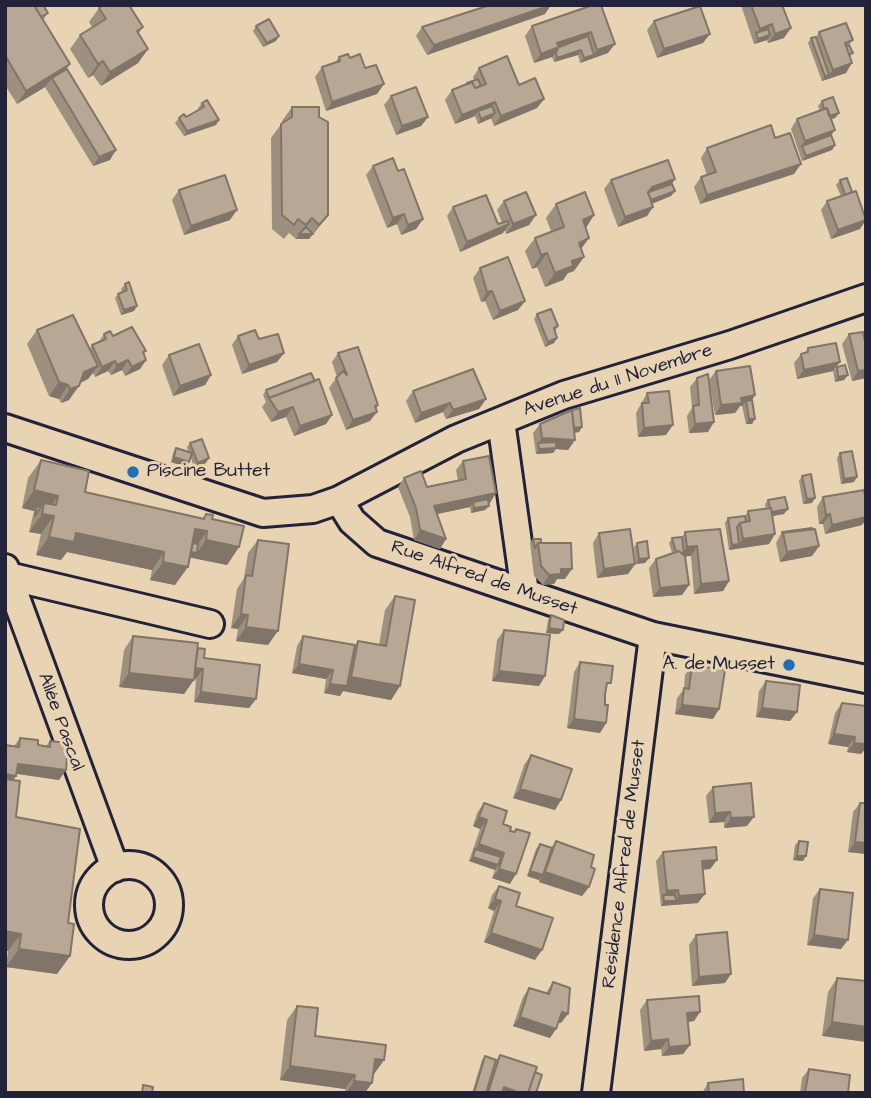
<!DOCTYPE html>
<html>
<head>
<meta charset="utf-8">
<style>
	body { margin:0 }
	#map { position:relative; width:871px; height:1098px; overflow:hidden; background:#e8d4b2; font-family:"Architects Daughter",sans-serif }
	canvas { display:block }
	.frame { position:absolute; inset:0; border:7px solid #22223b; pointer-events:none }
</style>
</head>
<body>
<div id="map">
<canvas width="871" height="1098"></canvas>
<div class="frame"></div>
</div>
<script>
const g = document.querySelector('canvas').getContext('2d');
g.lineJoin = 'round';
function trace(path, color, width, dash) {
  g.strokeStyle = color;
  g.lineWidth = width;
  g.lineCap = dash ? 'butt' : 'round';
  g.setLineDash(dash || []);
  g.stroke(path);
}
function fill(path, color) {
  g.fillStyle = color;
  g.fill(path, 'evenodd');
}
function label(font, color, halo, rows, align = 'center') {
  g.font = font + ' "Architects Daughter",sans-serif';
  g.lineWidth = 6;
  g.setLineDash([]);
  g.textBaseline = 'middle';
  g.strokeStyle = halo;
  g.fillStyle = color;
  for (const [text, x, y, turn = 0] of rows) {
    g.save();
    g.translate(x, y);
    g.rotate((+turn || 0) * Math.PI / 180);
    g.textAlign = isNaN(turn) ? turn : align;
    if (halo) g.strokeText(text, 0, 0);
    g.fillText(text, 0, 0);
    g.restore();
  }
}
const minor = new Path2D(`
	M 501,421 L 525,593
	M 5,428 L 263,513 L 313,509 L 339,500 L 456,439 L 564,395 L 730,345 L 866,298
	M 339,500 L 352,521 L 377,543 L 653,636 L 866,679
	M 5,568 L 115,868
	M 8,576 L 210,624
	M89 905a40 40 0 1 1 80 0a40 40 0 1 1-80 0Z
	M 596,1093 L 653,636`);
const wall = new Path2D(`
	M 5,5 L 48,13 L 43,20 L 110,160 L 93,166 L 45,87 L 17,104 L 5,85 Z
	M 593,5 L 608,53 L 580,63 L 578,55 L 554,62 L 552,57 L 534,63 L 525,36 L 532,26 Z
	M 695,5 L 705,5 L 700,6 L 703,43 L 657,58 L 647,30 L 654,21 L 696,7 Z
	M 741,5 L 782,5 L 784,38 L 768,43 L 767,40 L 754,44 Z
	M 99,8 L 143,27 L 139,33 L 148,49 L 138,63 L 101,86 L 93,75 L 88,78 L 70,49 L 80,35 L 92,27 L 89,22 Z
	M 545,14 L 427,55 L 416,36 L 422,27 Z
	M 256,26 L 276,41 L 263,47 L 253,31 Z
	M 819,32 L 853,40 L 849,45 L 853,53 L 850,57 L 846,73 L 822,81 L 808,43 L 811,38 L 816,37 Z
	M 339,57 L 350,58 L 365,68 L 384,84 L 377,94 L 326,111 L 315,77 L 322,67 L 335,63 Z
	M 479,68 L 519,85 L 544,99 L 537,108 L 494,126 L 491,118 L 478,124 L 475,116 L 455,124 L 445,100 L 452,90 L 474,80 L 473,77 Z
	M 391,96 L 428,117 L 421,126 L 396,135 L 384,105 Z
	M 822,101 L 839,113 L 835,118 L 831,119 L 831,135 L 835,145 L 832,150 L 802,161 L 791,129 L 797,119 L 820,111 L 818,106 Z
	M 202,103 L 216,125 L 184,136 L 175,123 L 179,118 L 186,117 L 199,110 L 198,108 Z
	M 292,107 L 319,117 L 328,215 L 309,239 L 296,239 L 289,233 L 284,239 L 272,229 L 271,138 L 282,123 L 282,121 Z
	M 775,138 L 794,174 L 700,204 L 694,187 L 701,177 L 707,175 L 701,158 L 707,148 Z
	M 373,166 L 398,171 L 423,219 L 416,229 L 401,235 L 397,224 L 387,228 L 366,175 Z
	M 675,179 L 672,184 L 675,191 L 671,196 L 652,204 L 653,207 L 647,216 L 618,227 L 604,189 L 611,180 Z
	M 840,180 L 860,229 L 831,239 L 821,210 L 827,201 L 841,196 L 836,185 Z
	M 179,190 L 230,220 L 184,235 L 172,200 Z
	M 504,201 L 536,215 L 529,225 L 506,234 L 505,230 L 503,233 L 460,252 L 447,216 L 453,207 L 498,224 L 502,223 L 497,210 Z
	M 556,204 L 594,215 L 586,228 L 581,250 L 574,271 L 568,273 L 563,280 L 545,287 L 537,267 L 532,269 L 525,251 L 535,238 L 551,231 L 546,218 Z
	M 480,268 L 525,301 L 518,310 L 493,320 L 485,301 L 481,302 L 473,278 Z
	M 125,284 L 134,311 L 121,315 L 115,298 L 118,294 L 122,292 L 121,289 Z
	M 537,314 L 558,326 L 555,331 L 557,338 L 554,343 L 545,347 L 534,319 Z
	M 37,330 L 90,349 L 92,345 L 98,343 L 104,334 L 113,336 L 144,354 L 146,360 L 140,369 L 125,376 L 122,370 L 111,375 L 108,371 L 95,377 L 93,373 L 88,379 L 80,383 L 69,400 L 61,403 L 59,399 L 49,396 L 27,344 Z
	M 849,334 L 865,341 L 866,378 L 852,381 L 842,344 Z
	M 238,336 L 259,339 L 284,353 L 277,362 L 242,374 L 232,345 Z
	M 808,348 L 840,362 L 833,371 L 797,379 L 794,363 L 801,354 L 805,353 Z
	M 338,353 L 378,405 L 370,421 L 346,430 L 329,388 L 337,377 L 332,362 Z
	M 169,355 L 211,375 L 205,385 L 173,396 L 162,365 Z
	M 837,367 L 848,375 L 844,380 L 835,382 L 833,371 Z
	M 716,371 L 755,395 L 752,400 L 752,424 L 746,424 L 742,406 L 740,406 L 735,413 L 715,415 L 710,385 L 708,432 L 689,433 L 687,416 L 692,408 L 690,387 L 697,378 L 709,380 Z
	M 315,381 L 332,415 L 326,424 L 294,436 L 286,417 L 271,422 L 262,407 L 266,402 L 263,395 L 266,390 Z
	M 413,391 L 486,399 L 479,409 L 446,419 L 443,412 L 415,423 L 406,401 Z
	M 647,393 L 666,435 L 638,437 L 636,413 Z
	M 540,424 L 582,427 L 579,432 L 574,433 L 575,440 L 568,450 L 556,449 L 553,453 L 536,454 L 533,433 Z
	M 190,443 L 206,463 L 194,468 L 191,458 L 186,467 L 171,462 L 173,453 L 176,448 L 188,451 L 187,447 Z
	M 840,453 L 854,482 L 841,484 L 837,458 Z
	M 41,460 L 85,492 L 203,518 L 206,514 L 212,519 L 239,547 L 227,565 L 190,557 L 175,585 L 150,580 L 152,570 L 67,552 L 61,560 L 36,555 L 41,534 L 29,532 L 34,511 L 22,508 L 28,478 Z
	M 463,461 L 490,503 L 488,503 L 489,506 L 485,510 L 471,513 L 470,507 L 437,514 L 446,539 L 440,549 L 414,540 L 410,517 L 398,487 L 404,478 L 427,487 L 458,481 L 456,470 Z
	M 802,476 L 812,503 L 803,504 L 799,481 Z
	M 823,497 L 862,525 L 825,534 L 823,524 L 819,524 L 817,507 Z
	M 768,500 L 784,514 L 772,516 L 775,534 L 769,544 L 729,550 L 725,523 L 728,518 L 745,516 L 748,511 L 766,509 L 765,504 Z
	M 685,532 L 729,581 L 723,591 L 694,594 L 691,556 L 685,556 L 689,585 L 682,595 L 653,597 L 649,568 L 656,559 L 672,553 L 669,543 L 672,538 L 682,537 Z
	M 782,532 L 819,546 L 812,556 L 780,562 L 776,543 Z
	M 599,533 L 635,564 L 628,574 L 597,578 L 593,543 Z
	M 533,539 L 541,543 L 565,579 L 557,579 L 554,584 L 543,585 L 534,576 L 530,543 Z
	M 258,540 L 268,645 L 236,641 L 238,629 L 231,628 L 237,589 L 244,578 L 248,553 Z
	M 637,543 L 649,558 L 645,563 L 636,564 L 634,547 Z
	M 395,596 L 400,686 L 391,700 L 343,691 L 340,696 L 324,693 L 326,679 L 292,673 L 297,646 L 303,636 L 355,645 L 358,641 L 379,645 L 385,610 Z
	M 551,615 L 563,630 L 559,634 L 546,633 L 548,620 Z
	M 504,630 L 545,676 L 539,686 L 492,681 L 497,640 Z
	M 133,636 L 198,648 L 204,658 L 256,699 L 249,708 L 194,702 L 196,679 L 194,679 L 184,694 L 119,687 L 124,650 Z
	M 580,662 L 606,691 L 605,705 L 606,723 L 600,733 L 567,728 L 574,672 Z
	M 692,665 L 719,709 L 713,719 L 675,714 L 677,698 L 684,689 L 685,675 Z
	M 766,681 L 797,712 L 790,721 L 756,717 L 759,691 Z
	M 842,703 L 861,754 L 847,752 L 848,747 L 828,744 L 835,713 Z
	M 20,738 L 38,740 L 38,745 L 46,746 L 50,741 L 68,743 L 66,770 L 59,780 L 17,774 L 13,780 L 20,781 L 16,817 L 80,829 L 68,923 L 74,924 L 70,956 L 57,974 L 6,967 L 8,951 L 5,951 L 5,745 L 14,746 Z
	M 531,755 L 561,800 L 555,810 L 513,798 L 524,765 Z
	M 713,787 L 747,826 L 724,828 L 724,822 L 709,823 L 706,796 Z
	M 484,803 L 510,831 L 514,832 L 516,829 L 510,884 L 492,878 L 495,870 L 469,861 L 480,829 L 473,826 L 477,813 Z
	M 860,803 L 866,803 L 866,854 L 848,852 L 853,812 Z
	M 556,841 L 591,867 L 589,887 L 582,896 L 539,882 L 539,880 L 527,876 L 536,849 L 540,844 L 551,848 Z
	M 799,841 L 803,861 L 793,860 L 795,845 Z
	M 663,852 L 717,860 L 710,869 L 703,870 L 698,903 L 661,906 L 656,861 Z
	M 499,886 L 516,906 L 535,960 L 484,942 L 494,911 L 488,908 L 492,895 Z
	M 820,889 L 841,949 L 807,945 L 813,898 Z
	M 696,935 L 725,983 L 692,986 L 689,945 Z
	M 837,978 L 866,981 L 822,1036 L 828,992 Z
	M 553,982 L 561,1023 L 558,1022 L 556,1029 L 550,1038 L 513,1026 L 523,997 L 529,988 L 546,993 Z
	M 647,1000 L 700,1012 L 694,1021 L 688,1022 L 690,1045 L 683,1054 L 662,1056 L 661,1049 L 644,1051 L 640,1010 Z
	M 297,1006 L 315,1036 L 384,1060 L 374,1074 L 373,1074 L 365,1093 L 345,1093 L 345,1089 L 280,1080 L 287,1020 Z
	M 500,1055 L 535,1072 L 536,1093 L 472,1093 L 482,1060 L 485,1056 L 496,1060 Z
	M 809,1069 L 848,1093 L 800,1093 L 802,1078 Z
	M 708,1083 L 744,1093 L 702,1093 Z`);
const shadedWall = new Path2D(`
	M 551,5 L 545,14 L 427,55 L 434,45 Z
	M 772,24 L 765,34 L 756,33 L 753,38 L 760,29 Z
	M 791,28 L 784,38 L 768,43 L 775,34 Z
	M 591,32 L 584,41 L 557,51 L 552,57 L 534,63 L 541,54 L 557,43 Z
	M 710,34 L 703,43 L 657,58 L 664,49 Z
	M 770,35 L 767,40 L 754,44 L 758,39 Z
	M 279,36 L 276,41 L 263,47 L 267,43 Z
	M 615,44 L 608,53 L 591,59 L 597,50 Z
	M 148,49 L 138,63 L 101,86 L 110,72 Z
	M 581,50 L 578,55 L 554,62 L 557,58 Z
	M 594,55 L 591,59 L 580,63 L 584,58 Z
	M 103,61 L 93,75 L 88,78 L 98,64 Z
	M 852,63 L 846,73 L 822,81 L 825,76 L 829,75 L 833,70 Z
	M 70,64 L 60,78 L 52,78 L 45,87 L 17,104 L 26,91 Z
	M 384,84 L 377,94 L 326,111 L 332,102 Z
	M 544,99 L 537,108 L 494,126 L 501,116 Z
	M 495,102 L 489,111 L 478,111 L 475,116 L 455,124 L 462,115 Z
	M 495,113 L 492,118 L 478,124 L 481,119 Z
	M 839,113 L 835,118 L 823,121 L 827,117 Z
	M 428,117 L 421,126 L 396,135 L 402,126 Z
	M 219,120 L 216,125 L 184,136 L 187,131 Z
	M 835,130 L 828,140 L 802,146 L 799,151 L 805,141 Z
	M 835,145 L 832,150 L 802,161 L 806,156 Z
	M 116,150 L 110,160 L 93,166 L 99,157 Z
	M 801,164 L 794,174 L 700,204 L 707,195 Z
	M 675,179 L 668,189 L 646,197 L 652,187 Z
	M 675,191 L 671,196 L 643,207 L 647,202 Z
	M 653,207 L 647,216 L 618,227 L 625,217 Z
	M 237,210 L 230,220 L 184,235 L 191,226 Z
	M 404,214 L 397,224 L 387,228 L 393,218 Z
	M 328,215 L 318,228 L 309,239 L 319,225 Z
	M 536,215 L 529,225 L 506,234 L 513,224 Z
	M 594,215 L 585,229 L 583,220 Z
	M 312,218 L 303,232 L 313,234 L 309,239 L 296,239 L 306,225 Z
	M 423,219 L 416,229 L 401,235 L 408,225 Z
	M 866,220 L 860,229 L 831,239 L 838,230 Z
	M 509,224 L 503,233 L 460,252 L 467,242 Z
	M 589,238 L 579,252 L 579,243 Z
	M 547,253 L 537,267 L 532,269 L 541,255 Z
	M 584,257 L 574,271 L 568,273 L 563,280 L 545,287 L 555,273 L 572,261 Z
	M 492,291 L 485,301 L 481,302 L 487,292 Z
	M 525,301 L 518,310 L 493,320 L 500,311 Z
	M 137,306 L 134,311 L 121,315 L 124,310 Z
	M 557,338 L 554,343 L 545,347 L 548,342 Z
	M 284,353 L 277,362 L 242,374 L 249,365 Z
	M 128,360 L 122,370 L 111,375 L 117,365 Z
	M 146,360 L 140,369 L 125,376 L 132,367 Z
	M 115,361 L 108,371 L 95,377 L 102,367 Z
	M 840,362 L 833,371 L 797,379 L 804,370 Z
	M 98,366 L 88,379 L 74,386 L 84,372 Z
	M 866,370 L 866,378 L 852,381 L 858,371 Z
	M 211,375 L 205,385 L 173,396 L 180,386 Z
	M 848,375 L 844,380 L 835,382 L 838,377 Z
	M 59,382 L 68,385 L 59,399 L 49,396 Z
	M 79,386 L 69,400 L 61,403 L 70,389 Z
	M 755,395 L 749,405 L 746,401 L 742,406 L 740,406 L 735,413 L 715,415 L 721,405 L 741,398 Z
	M 486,399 L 479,409 L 446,419 L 453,410 Z
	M 450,403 L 443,412 L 415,423 L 421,413 Z
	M 378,405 L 372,414 L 377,412 L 370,421 L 346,430 L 353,420 Z
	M 293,407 L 286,417 L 271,422 L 278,412 Z
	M 332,415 L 326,424 L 294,436 L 300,426 Z
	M 749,419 L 755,419 L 752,424 L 746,424 Z
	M 714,422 L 708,432 L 689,433 L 695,424 Z
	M 673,425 L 666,435 L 638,437 L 644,428 Z
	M 582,427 L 579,432 L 567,433 L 570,429 Z
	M 542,438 L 575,440 L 568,450 L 556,449 L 553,453 L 536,454 L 539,449 L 538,443 L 535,448 Z
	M 174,457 L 189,462 L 186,467 L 171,462 Z
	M 209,458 L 206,463 L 194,468 L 198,463 Z
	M 857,477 L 854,482 L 841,484 L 844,479 Z
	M 34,490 L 58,496 L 45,514 L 44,503 L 38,512 L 37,506 L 34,511 L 22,508 Z
	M 496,493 L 490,503 L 474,506 L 473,502 L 470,507 L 428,516 L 434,506 Z
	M 815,498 L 812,503 L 803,504 L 807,499 Z
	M 489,506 L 485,510 L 471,513 L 474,508 Z
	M 788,509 L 784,514 L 767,517 L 770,512 Z
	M 42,514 L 54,516 L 41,534 L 29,532 Z
	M 830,514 L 823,524 L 819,524 L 826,515 Z
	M 866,517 L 866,520 L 862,525 L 825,534 L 832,525 Z
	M 195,529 L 207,531 L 195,549 L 185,547 Z
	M 420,530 L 446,539 L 440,549 L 414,540 Z
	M 76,533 L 164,552 L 152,570 L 67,552 L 61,560 L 36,555 L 49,537 Z
	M 775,534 L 769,544 L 729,550 L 732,545 L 739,544 L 743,539 Z
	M 206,540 L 239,547 L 227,565 L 182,556 L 185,551 L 197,553 Z
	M 697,546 L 691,556 L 681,557 L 687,547 Z
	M 819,546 L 812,556 L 780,562 L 787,552 Z
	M 649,558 L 645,563 L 636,564 L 639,559 Z
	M 163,562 L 188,567 L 175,585 L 150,580 Z
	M 635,564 L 628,574 L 597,578 L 604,569 Z
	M 561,569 L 572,569 L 565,579 L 557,579 L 554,584 L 543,585 L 549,575 Z
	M 729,581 L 723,591 L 694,594 L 701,584 Z
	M 689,585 L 682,595 L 653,597 L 660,588 Z
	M 241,614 L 248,615 L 238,629 L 231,628 Z
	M 246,627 L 278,631 L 268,645 L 236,641 Z
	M 549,628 L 563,630 L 559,634 L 546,633 Z
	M 299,664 L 333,670 L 326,679 L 292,673 Z
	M 193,668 L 203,669 L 196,679 L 186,677 Z
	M 499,671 L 545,676 L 539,686 L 492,681 Z
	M 129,673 L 194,680 L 184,694 L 119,687 Z
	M 351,677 L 400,686 L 391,700 L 343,691 L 340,696 L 324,693 L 330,684 L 345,686 Z
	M 201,692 L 256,699 L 249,708 L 194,702 Z
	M 682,705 L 719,709 L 713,719 L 675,714 Z
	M 762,708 L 797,712 L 790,721 L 756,717 Z
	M 574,719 L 606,723 L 600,733 L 567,728 Z
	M 834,734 L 855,737 L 848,747 L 828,744 Z
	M 854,743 L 866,743 L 866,748 L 861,754 L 847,752 Z
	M 18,764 L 66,770 L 59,780 L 12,773 Z
	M 5,774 L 16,776 L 10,785 L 5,785 Z
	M 520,789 L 561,800 L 555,810 L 513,798 Z
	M 730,812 L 724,822 L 709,823 L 715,813 Z
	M 479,817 L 487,820 L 480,829 L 473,826 Z
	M 754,817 L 747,826 L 724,828 L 731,818 Z
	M 855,842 L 866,843 L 866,854 L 848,852 Z
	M 479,844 L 504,853 L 498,862 L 475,849 Z
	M 797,856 L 806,856 L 803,861 L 793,860 Z
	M 473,857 L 498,865 L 495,870 L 469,861 Z
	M 717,860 L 710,869 L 695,870 L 702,861 Z
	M 499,869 L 516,874 L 510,884 L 492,878 Z
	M 530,871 L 543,875 L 539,880 L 527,876 Z
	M 545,872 L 589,887 L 582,896 L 539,882 Z
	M 678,890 L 672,900 L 663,895 L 660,900 L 667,891 Z
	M 705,894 L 698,903 L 661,906 L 664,901 L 676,901 L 679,896 Z
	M 495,899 L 501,901 L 494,911 L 488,908 Z
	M 5,931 L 21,934 L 8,951 L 5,951 Z
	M 491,933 L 542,950 L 535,960 L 484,942 Z
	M 814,935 L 848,940 L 841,949 L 807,945 Z
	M 19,949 L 70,956 L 57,974 L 6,967 Z
	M 731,974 L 725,983 L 692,986 L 699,977 Z
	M 562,1012 L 568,1014 L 561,1023 L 555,1022 Z
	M 700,1012 L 694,1021 L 680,1023 L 687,1013 Z
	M 520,1017 L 556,1029 L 550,1038 L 513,1026 Z
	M 832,1022 L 866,1027 L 866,1042 L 822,1036 Z
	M 668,1039 L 661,1049 L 644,1051 L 651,1041 Z
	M 690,1045 L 683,1054 L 662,1056 L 669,1047 Z
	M 375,1059 L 384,1060 L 374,1074 L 365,1073 Z
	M 290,1066 L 355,1075 L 345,1089 L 280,1080 Z
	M 354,1081 L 372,1083 L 365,1093 L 346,1093 Z
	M 504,1087 L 520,1093 L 500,1093 Z`);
const building = new Path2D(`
	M 5,5 L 34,5 L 70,64 L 26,91 L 5,55 Z
	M 34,5 L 43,5 L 48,13 L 41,17 Z
	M 103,5 L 129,5 L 143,27 L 137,31 L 148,49 L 110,72 L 103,61 L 98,64 L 80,35 L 106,19 L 99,8 Z
	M 490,5 L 551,5 L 434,45 L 422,27 Z
	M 593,5 L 601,5 L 615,44 L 597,50 L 591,32 L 557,43 L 559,47 L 541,54 L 532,26 Z
	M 751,5 L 782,5 L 791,28 L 775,34 L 772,24 L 760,29 Z
	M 700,6 L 710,34 L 664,49 L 654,21 Z
	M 269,19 L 279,36 L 267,43 L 256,26 Z
	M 846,23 L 853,40 L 845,43 L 852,63 L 833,70 L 819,32 Z
	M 768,29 L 770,35 L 758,39 L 756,33 Z
	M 588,36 L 594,55 L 584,58 L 581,50 L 557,58 L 556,52 L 559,47 Z
	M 816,37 L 829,75 L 825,76 L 811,38 Z
	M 849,45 L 853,53 L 849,54 L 846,46 Z
	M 348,54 L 350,58 L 360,54 L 365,68 L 376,65 L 384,84 L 332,102 L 322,67 L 340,61 L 339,57 Z
	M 507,56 L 519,85 L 535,78 L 544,99 L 501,116 L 495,102 L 462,115 L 452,90 L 472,82 L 475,88 L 486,84 L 479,68 Z
	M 67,69 L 116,150 L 99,157 L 52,78 Z
	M 478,79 L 481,86 L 475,88 L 472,82 L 468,84 L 467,83 Z
	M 416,87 L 428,117 L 402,126 L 391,96 Z
	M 833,97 L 839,113 L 829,116 L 827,108 L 824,109 L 822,101 Z
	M 207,100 L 219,120 L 187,131 L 179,118 L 184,114 L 186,117 L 204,107 L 202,103 Z
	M 492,106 L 495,113 L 481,119 L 478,111 Z
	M 292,107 L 319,107 L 319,117 L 328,122 L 328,215 L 319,225 L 312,218 L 306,225 L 298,219 L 294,225 L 282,215 L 281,124 L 292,117 Z
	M 827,108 L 835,130 L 805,141 L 797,119 Z
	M 771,125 L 775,138 L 790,133 L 801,164 L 707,195 L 701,177 L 716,172 L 707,148 Z
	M 831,135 L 835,145 L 806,156 L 802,146 Z
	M 393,158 L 398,171 L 404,169 L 423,219 L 408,225 L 404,214 L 393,218 L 373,166 Z
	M 668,160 L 675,179 L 652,187 L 648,192 L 653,207 L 625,217 L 611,180 Z
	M 225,175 L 237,210 L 191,226 L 179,190 Z
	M 847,178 L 852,192 L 845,195 L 840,180 Z
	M 672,184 L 675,191 L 651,200 L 648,193 L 649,192 Z
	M 856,191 L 866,220 L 838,230 L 827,201 Z
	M 526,192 L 536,215 L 513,224 L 504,201 Z
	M 585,192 L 594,215 L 583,220 L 589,238 L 579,243 L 584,257 L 572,261 L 573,266 L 555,273 L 547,253 L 541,255 L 535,238 L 564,227 L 556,204 Z
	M 486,195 L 498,224 L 508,221 L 509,224 L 467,242 L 453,207 Z
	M 306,227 L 313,234 L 299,234 Z
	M 508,257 L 525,301 L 500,311 L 492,291 L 487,292 L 480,268 Z
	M 129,282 L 137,306 L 124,310 L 118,294 L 127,290 L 125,284 Z
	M 551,309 L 558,326 L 554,328 L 557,338 L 548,342 L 537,314 Z
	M 73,315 L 98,366 L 84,372 L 79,386 L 70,389 L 68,385 L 59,382 L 37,330 Z
	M 132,327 L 146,351 L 143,352 L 146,360 L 132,367 L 128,360 L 117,365 L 115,361 L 102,367 L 92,345 L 106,339 L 104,334 L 110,331 L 113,336 Z
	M 255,330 L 259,339 L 278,334 L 284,353 L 249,365 L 238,336 Z
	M 863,332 L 865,341 L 866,341 L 866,370 L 858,371 L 849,334 Z
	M 836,343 L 840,362 L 804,370 L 801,354 L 808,352 L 808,348 Z
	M 199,344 L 211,375 L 180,386 L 169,355 Z
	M 358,347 L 378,405 L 375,406 L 377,412 L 353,420 L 336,378 L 343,371 L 347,375 L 338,353 Z
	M 845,365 L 848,375 L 838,377 L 837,367 Z
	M 750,366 L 755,395 L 741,398 L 742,403 L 721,405 L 716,371 Z
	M 473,369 L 486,399 L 453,410 L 450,403 L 421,413 L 413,391 Z
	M 311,373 L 315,381 L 269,398 L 266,390 Z
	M 708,374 L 714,422 L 695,424 L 693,406 L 699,405 L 697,378 Z
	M 319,379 L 332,415 L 300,426 L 293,407 L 278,412 L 269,398 Z
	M 669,391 L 673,425 L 644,428 L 642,403 L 649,403 L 647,393 Z
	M 752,400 L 755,419 L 749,419 L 746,401 Z
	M 580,408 L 582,427 L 574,428 L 572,410 L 568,412 L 568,411 Z
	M 572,410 L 575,440 L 542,438 L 540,424 Z
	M 202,439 L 209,458 L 198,463 L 190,443 Z
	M 556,442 L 556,448 L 539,449 L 538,443 Z
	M 176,448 L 192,453 L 189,462 L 174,457 Z
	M 852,451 L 857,477 L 844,479 L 840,453 Z
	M 489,456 L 496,493 L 434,506 L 446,539 L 420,530 L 416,508 L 404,478 L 421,471 L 427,487 L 466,479 L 463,461 Z
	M 41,460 L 89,471 L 85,492 L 204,519 L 206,514 L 213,515 L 212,519 L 244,526 L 239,547 L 206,540 L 207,531 L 195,529 L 188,567 L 163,562 L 164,552 L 76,533 L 74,542 L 49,537 L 54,516 L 42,514 L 44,503 L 56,505 L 58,496 L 34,490 Z
	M 811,474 L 815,498 L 807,499 L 802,476 Z
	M 864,490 L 866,500 L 866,517 L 832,525 L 830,514 L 826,515 L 823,497 Z
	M 785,497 L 788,509 L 772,512 L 771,508 L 770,508 L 768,500 Z
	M 488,499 L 489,506 L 474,508 L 473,502 Z
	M 37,506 L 41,507 L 35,516 Z
	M 771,508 L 775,534 L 743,539 L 740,523 L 750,521 L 748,511 Z
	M 745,516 L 746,522 L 740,523 L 737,527 L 739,544 L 732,545 L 728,518 Z
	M 812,528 L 812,529 L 783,533 L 784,538 L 782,532 Z
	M 630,529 L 635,564 L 604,569 L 599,533 Z
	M 720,529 L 729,581 L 701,584 L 697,546 L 687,547 L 685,532 Z
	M 815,529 L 819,546 L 787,552 L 783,533 Z
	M 682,537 L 684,555 L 679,551 L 676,552 L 672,538 Z
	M 533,539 L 541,539 L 541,543 L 538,543 L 535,548 Z
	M 258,540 L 289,544 L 278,631 L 246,627 L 248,615 L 241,614 L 246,575 L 252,576 Z
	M 647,541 L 649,558 L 639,559 L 637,543 Z
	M 193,543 L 198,544 L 197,553 L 191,552 Z
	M 538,543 L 571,543 L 572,569 L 561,569 L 561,574 L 549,575 L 541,566 Z
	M 679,551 L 685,556 L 689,585 L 660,588 L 656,559 Z
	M 395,596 L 415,600 L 400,686 L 351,677 L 358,641 L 386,646 Z
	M 551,615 L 564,620 L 563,630 L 549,628 Z
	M 504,630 L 550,635 L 545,676 L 499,671 Z
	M 133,636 L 198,643 L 194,680 L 129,673 Z
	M 303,636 L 355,645 L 347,686 L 330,684 L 333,670 L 299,664 Z
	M 198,648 L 205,649 L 204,658 L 260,665 L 256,699 L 201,692 L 203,669 L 195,668 Z
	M 580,662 L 613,666 L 611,683 L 607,683 L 605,694 L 605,705 L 608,705 L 606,723 L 574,719 Z
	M 692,665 L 725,670 L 719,709 L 682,705 L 684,688 L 689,689 Z
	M 766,681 L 800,685 L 797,712 L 762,708 Z
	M 842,703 L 866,706 L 866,744 L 854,743 L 855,737 L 834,734 Z
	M 20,738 L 38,740 L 38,745 L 50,747 L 50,741 L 68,743 L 66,770 L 18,764 L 16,776 L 5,774 L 5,745 L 19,747 Z
	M 531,755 L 572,769 L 561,800 L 520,789 Z
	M 5,779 L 20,781 L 16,817 L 80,829 L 68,923 L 74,924 L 70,956 L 19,949 L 21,934 L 5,931 Z
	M 751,783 L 754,817 L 731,818 L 730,812 L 715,813 L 713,787 Z
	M 484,803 L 507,811 L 503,824 L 511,827 L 510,831 L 515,832 L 516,829 L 530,833 L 516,874 L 499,869 L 504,853 L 479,844 L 487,820 L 479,817 Z
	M 860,803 L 866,803 L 866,843 L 855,842 Z
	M 556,841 L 594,855 L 591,867 L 595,869 L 589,887 L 545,872 Z
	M 799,841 L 808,842 L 806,856 L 797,856 Z
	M 540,844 L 552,848 L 543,875 L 530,871 Z
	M 716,847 L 717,860 L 702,861 L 705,894 L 679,896 L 678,890 L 667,891 L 663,852 Z
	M 475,849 L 501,857 L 498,865 L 473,857 Z
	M 499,886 L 520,893 L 516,906 L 553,918 L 542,950 L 491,933 L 501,901 L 495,899 Z
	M 820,889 L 853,893 L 848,940 L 814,935 Z
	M 663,895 L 675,895 L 676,901 L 664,901 Z
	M 727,932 L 731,974 L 699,977 L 696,935 Z
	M 837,978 L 866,981 L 866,1027 L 832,1022 Z
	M 553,982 L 570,988 L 568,1014 L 562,1012 L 556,1029 L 520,1017 L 529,988 L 549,994 Z
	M 699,996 L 700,1012 L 687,1013 L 690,1045 L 669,1047 L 668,1039 L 651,1041 L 647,1000 Z
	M 297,1006 L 318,1008 L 315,1036 L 386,1045 L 384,1060 L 375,1059 L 372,1083 L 354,1081 L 355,1075 L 290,1066 Z
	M 500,1055 L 537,1067 L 528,1093 L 520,1093 L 504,1087 L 502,1093 L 488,1093 Z
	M 485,1056 L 496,1060 L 486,1093 L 474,1093 Z
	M 809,1069 L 850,1075 L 848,1093 L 805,1093 Z
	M 535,1072 L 542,1075 L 536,1093 L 528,1093 Z
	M 743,1079 L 744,1093 L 709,1093 L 708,1083 Z
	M 143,1085 L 153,1087 L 152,1093 L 142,1093 Z`);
const markers = [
	[133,472,7,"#1f6fb2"],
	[789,665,7,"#1f6fb2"]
];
const streetNames = [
	["Avenue du 11 Novembre",618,381,-18],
	["Rue Alfred de Musset",484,579,19],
	["Allée Pascal",60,722,70],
	["Résidence Alfred de Musset",625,864,-83]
];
const poiNames = [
	["Piscine Buttet",147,472],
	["A. de Musset",775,665,"right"]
];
trace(minor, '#22223b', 32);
trace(minor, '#e8d4b2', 26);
fill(wall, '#9d907f');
fill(shadedWall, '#807568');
fill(building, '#b7a794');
trace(building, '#807568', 2);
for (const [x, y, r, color] of markers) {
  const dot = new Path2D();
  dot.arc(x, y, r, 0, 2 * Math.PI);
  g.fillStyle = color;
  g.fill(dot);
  trace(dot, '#e8d4b2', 2.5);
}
label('19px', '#22223b', '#e8d4b2', streetNames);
label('19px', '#22223b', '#e8d4b2', poiNames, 'left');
</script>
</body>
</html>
